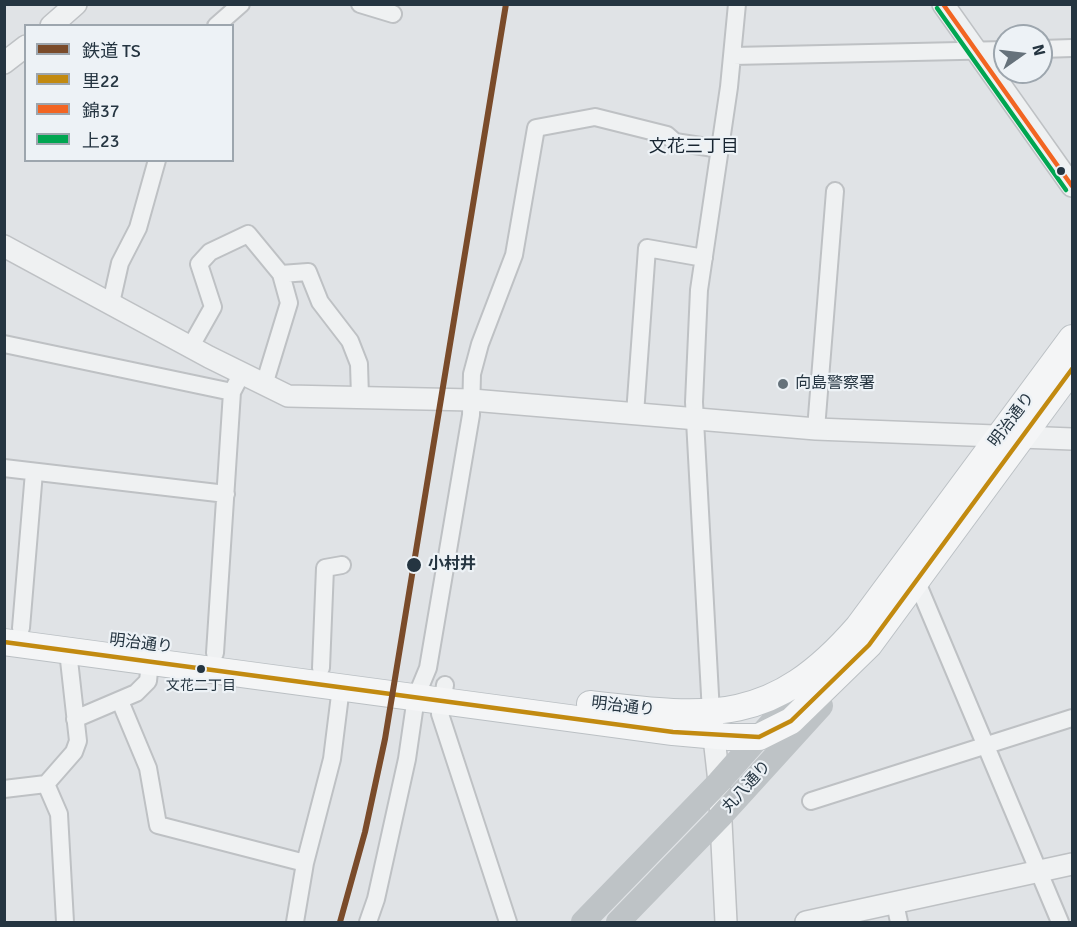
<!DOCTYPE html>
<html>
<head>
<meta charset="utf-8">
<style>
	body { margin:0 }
	#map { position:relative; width:1077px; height:927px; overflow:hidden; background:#e0e3e6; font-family:Signika,"Noto Sans JP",sans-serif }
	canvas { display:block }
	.frame { position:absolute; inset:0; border:6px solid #253541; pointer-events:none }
	.legend { position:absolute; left:24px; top:24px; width:210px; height:138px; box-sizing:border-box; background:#edf2f6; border:2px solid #9da6ae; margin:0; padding:8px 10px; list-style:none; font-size:18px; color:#253541 }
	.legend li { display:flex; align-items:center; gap:12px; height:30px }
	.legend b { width:30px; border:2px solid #9da6ae }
	.north { position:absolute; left:993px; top:24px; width:60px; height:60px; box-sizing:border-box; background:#edf2f6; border:2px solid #9da6ae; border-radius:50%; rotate:76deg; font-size:16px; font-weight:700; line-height:24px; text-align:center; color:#253541 }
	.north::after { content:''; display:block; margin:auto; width:21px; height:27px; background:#66727b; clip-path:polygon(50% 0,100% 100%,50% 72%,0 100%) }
</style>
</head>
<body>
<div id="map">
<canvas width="1077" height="927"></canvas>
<div class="frame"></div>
<ul class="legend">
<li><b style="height:8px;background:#7a4b2a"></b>鉄道 TS</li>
<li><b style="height:8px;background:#c28a10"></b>里22</li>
<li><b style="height:8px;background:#f26522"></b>錦37</li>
<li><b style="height:8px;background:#00a651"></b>上23</li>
</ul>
<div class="north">N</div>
</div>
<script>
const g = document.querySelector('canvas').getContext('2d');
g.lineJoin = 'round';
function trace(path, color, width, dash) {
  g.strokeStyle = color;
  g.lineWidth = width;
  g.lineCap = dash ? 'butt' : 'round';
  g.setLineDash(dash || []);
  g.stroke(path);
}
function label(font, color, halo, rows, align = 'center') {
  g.font = font + ' Signika,"Noto Sans JP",sans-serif';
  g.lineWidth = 4.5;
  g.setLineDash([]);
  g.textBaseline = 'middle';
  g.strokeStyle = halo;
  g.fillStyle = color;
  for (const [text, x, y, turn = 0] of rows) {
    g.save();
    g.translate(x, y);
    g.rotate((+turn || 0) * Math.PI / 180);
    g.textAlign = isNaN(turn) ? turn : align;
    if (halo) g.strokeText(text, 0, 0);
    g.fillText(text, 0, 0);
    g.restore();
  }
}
const minor = new Path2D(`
	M 360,4 L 393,14
	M 216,26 L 241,4
	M 1041,49 L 1072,48
	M 733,56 L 1005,50
	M 281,274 L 308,272 L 320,302 L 350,341 L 359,364 L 360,397
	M 111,303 L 120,263 L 138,228 L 157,160
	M 4,344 L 232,392
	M 191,346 L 213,307 L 199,264 L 210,252 L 248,234 L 281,274 L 289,303 L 264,385
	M 635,414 L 647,248 L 704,258
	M 816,429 L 835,191
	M 4,468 L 226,494
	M 916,580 L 1060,922
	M 21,628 L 34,472
	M 215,653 L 232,392 L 242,373
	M 321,668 L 325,568 L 342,565
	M 445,685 L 440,714 L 508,922
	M 120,701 L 148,768 L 158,825 L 305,863
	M 711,713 L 694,402 L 699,290 L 729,87 L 737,4
	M 75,719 L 136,693 L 148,681 L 150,662
	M 46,784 L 59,814 L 65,922
	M 4,789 L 46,784 L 74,752 L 78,741 L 68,651
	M 811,801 L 1072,718
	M 895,903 L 899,922
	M 295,922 L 305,863 L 332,759 L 341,687
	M 368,922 L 376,899 L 407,759 L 416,697 L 428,668 L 471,415 L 472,374 L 480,344 L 514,255 L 536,128 L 595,117 L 667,135 L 675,142 L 720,149`);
const tertiary = new Path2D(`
	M 943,4 L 1072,186
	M 51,26 L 76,4
	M 4,63 L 26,46
	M 4,246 L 209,357 L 288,396 L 472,400 L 816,429 L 1072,439
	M 712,720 L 719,782 L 726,922
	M 806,922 L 1072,864`);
const secondary = new Path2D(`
	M 583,922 L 719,782 L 813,676
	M 618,922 L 720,817 L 821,706`);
const primary = new Path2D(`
	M 4,642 L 673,732 L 729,737 L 759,737 L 791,721 L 869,645 L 1072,369
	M 590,704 C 711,718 772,726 858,627 L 1072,338`);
const bus1 = new Path2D(`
	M 4,642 L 673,732 L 759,737 L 791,721 L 869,645 L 1072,369`);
const bus2 = new Path2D(`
	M 943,4 L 1072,186`);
const bus3 = new Path2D(`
	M 937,8 L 1066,190`);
const rail1 = new Path2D(`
	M 340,922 L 365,832 L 385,739 L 506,4`);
const markers = [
	[1061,171,5,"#253541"],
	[783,384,6,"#66727b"],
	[414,565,8,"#253541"],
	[201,669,5,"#253541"]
];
const busNames = [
	["文花二丁目",201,686]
];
const poiNames = [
	["向島警察署",795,384]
];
const streetNames = [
	["明治通り",1012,420,-53],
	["明治通り",141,644,7],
	["明治通り",623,707,7],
	["丸八通り",747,787,-48]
];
const stopNames = [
	["小村井",428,565]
];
const neighbourhoodNames = [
	["文花三丁目",694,147]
];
trace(minor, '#bec1c4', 20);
trace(tertiary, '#bec1c4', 24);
trace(primary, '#bbc0c4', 28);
trace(minor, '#eff1f2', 16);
trace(tertiary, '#eff1f2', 21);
trace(secondary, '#bec3c6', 24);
trace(primary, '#f4f5f6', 26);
trace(bus1, '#c28a10', 4.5);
trace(bus2, '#f26522', 4.5);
trace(bus3, '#00a651', 4.5);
trace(rail1, '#7a4b2a', 6);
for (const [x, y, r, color] of markers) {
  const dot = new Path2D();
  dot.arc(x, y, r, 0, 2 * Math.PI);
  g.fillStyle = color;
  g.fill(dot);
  trace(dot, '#edf2f6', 2);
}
label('14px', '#253541', '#edf2f6', busNames);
label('16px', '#253541', '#edf2f6', poiNames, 'left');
label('16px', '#253541', '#edf2f6', streetNames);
label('bold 16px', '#253541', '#edf2f6', stopNames, 'left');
label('18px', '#182531', '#edf2f6', neighbourhoodNames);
</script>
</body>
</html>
